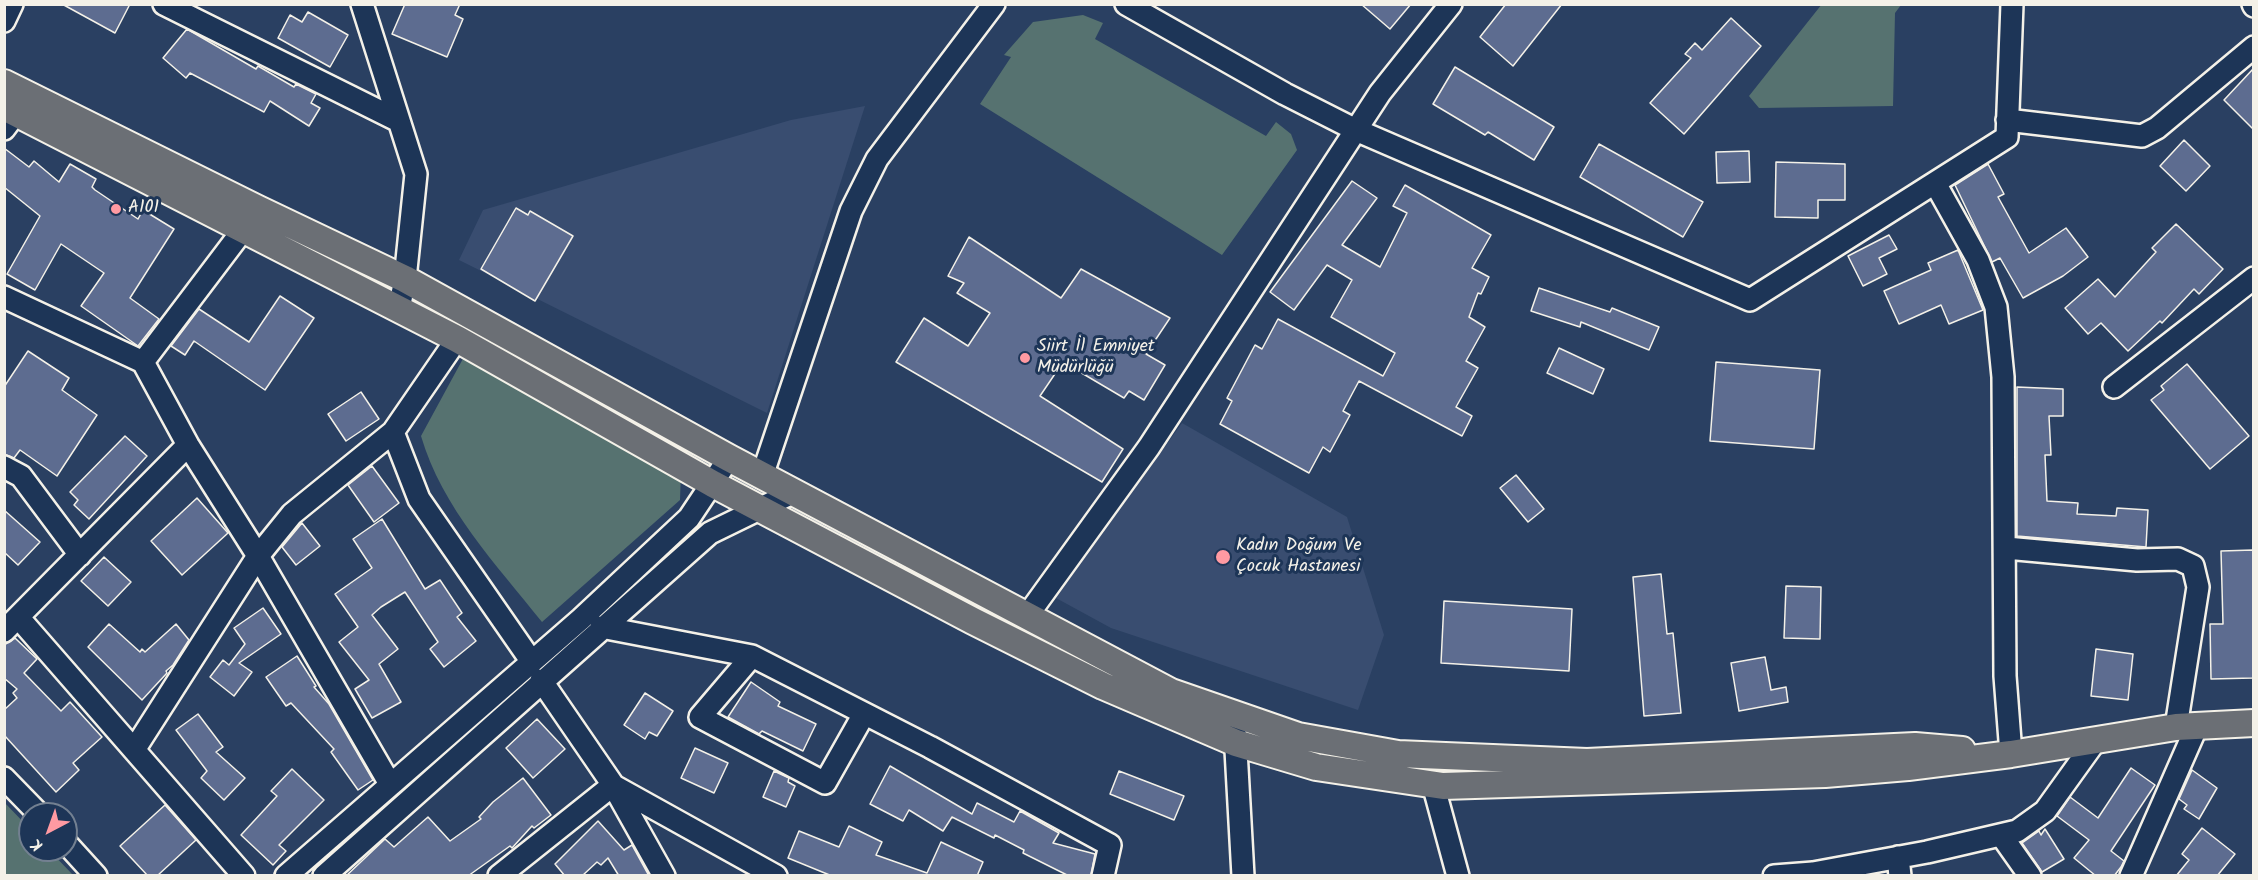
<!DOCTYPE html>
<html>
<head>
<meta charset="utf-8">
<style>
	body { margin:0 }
	#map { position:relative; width:2258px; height:880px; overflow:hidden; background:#2a4062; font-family:Kalam,sans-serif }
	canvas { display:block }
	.frame { position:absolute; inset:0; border:6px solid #f4f1e8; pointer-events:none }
	.north { position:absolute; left:18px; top:802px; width:60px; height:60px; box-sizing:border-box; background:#1d3557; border:2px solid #738091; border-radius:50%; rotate:221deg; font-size:16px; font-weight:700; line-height:24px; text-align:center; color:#f4f1e8 }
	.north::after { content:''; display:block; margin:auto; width:21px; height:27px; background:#ff9aa2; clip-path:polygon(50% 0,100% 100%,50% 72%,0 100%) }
</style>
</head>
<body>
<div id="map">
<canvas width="2258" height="880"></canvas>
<div class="frame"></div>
<div class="north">K</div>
</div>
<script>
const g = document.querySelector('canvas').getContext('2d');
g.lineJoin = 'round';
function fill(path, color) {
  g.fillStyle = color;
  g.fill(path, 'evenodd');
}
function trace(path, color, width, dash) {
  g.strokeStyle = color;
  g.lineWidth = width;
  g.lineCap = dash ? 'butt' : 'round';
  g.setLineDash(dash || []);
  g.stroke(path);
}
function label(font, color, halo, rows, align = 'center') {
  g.font = font + ' Kalam,sans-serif';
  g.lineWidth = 6;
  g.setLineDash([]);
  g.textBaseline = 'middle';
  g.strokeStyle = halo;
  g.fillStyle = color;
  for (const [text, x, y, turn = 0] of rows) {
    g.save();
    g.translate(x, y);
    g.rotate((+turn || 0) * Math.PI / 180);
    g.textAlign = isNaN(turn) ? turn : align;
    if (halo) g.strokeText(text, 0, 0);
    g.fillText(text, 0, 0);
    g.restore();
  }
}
const built = new Path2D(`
	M 865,106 L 767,413 L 459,260 L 483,210 L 791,120 Z
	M 1182,423 L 1347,517 L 1384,635 L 1358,710 L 1111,628 L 1056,598 Z`);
const green = new Path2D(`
	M 1822,4 L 1901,5 L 1895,13 L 1893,106 L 1759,108 L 1749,96 Z
	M 1083,15 L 1103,23 L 1095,39 L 1266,136 L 1276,122 L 1291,134 L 1297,150 L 1222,255 L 980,104 L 1011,57 L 1004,55 L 1033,22 Z
	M 465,355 L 681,471 L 680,500 L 542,622 C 496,564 442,508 421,436 Z
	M 4,802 L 30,829 L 30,850 L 49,850 L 73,875 L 5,875 Z`);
const building = new Path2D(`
	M 62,4 L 130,4 L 115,33 Z
	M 405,4 L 460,4 L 455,15 L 463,19 L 447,57 L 392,34 Z
	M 1361,4 L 1411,4 L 1390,29 Z
	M 1506,4 L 1562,4 L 1513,66 L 1480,37 Z
	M 308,12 L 348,35 L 330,67 L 278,38 L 290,15 L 302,22 Z
	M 1731,18 L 1761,46 L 1684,134 L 1650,103 L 1691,58 L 1685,54 L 1695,43 L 1702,50 Z
	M 187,29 L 256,69 L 258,66 L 294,87 L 296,84 L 316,94 L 311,103 L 320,108 L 309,126 L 270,101 L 264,112 L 190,73 L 186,78 L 163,58 Z
	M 1455,67 L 1554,127 L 1534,160 L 1488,132 L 1485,135 L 1433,104 Z
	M 2253,69 L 2253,129 L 2224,100 Z
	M 2184,140 L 2210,166 L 2186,191 L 2160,166 Z
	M 1599,144 L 1703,202 L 1683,237 L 1580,177 Z
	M 4,148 L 29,167 L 34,161 L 59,182 L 70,164 L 96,179 L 92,187 L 95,190 L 138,219 L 143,210 L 174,229 L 130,298 L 159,319 L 138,346 L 81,306 L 104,273 L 61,244 L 35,290 L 7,274 L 40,216 L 4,187 Z
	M 1749,151 L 1750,182 L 1717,183 L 1716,152 Z
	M 1776,162 L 1845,164 L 1845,200 L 1818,200 L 1818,218 L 1775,217 Z
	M 1988,164 L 2004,194 L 1998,197 L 2029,253 L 2066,228 L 2088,257 L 2063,276 L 2023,298 L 2000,258 L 1992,262 L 1955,185 Z
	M 1352,181 L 1377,198 L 1342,245 L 1380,267 L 1407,213 L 1393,206 L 1405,185 L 1491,235 L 1472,268 L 1489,277 L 1481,294 L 1478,293 L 1469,317 L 1485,327 L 1466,361 L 1478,368 L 1456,407 L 1472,416 L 1462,436 L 1359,381 L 1343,411 L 1350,415 L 1330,452 L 1323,447 L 1309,473 L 1220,424 L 1232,401 L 1227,398 L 1255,345 L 1262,349 L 1278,319 L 1383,376 L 1395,353 L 1331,317 L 1352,280 L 1327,265 L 1294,310 L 1270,292 Z
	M 516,208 L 528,215 L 530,211 L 573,236 L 535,301 L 481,269 Z
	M 2176,224 L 2223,269 L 2199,294 L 2194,289 L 2162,323 L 2160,321 L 2128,351 L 2101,323 L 2088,334 L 2065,308 L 2098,279 L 2115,297 L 2156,252 L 2152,248 Z
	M 1889,235 L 1897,249 L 1879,258 L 1887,274 L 1863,286 L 1848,256 Z
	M 969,237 L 1061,298 L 1081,269 L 1170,318 L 1146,354 L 1165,365 L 1144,400 L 1129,391 L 1124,398 L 1063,362 L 1040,396 L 1123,449 L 1102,482 L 896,362 L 924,318 L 968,346 L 990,313 L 957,293 L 964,283 L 948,276 Z
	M 1958,250 L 1983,310 L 1949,324 L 1941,305 L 1899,324 L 1884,291 L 1931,270 L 1928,263 Z
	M 1539,288 L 1610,312 L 1612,308 L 1659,327 L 1649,350 L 1581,322 L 1580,327 L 1531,311 Z
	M 280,296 L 314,318 L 265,390 L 194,341 L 185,355 L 171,346 L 199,309 L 249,342 Z
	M 1559,348 L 1604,369 L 1593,394 L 1547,373 Z
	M 28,351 L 69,378 L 62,390 L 97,415 L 57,476 L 20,450 L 14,458 L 4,454 L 4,387 Z
	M 1716,362 L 1820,370 L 1814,449 L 1710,441 Z
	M 2187,364 L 2249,436 L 2210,469 L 2151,400 L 2164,390 L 2161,386 Z
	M 2017,387 L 2063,389 L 2063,416 L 2049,416 L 2051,455 L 2045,455 L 2047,501 L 2078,503 L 2077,514 L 2116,516 L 2117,508 L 2148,510 L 2146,547 L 2017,536 Z
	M 361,392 L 379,419 L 346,441 L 328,414 Z
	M 125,436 L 147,456 L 89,519 L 74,505 L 78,500 L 70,492 Z
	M 372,466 L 399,503 L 374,522 L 348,485 Z
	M 1516,475 L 1544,509 L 1528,522 L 1500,488 Z
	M 197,498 L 228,533 L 182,575 L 151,541 Z
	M 4,510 L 40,542 L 18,565 L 4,552 Z
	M 382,519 L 425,589 L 440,580 L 462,613 L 457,617 L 476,641 L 444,667 L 430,649 L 438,642 L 405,592 L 381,607 L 372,615 L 398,649 L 379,664 L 401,702 L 372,718 L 355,689 L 369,680 L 339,642 L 358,627 L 335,594 L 372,568 L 353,539 Z
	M 302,523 L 320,546 L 296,565 L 282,547 Z
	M 2253,550 L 2253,678 L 2211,679 L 2210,624 L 2223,624 L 2221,551 Z
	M 104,557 L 131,582 L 108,606 L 81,581 Z
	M 1661,574 L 1667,634 L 1673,633 L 1681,713 L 1644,716 L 1633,577 Z
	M 1786,586 L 1821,587 L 1820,639 L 1784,638 Z
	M 1444,601 L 1572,609 L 1569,671 L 1441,663 Z
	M 263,608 L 281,634 L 239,663 L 252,672 L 234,696 L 210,677 L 223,660 L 229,665 L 245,644 L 234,628 Z
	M 109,624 L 140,652 L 142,649 L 145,652 L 176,624 L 189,640 L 173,665 L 166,671 L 167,673 L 142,700 L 88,647 Z
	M 15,638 L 37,659 L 24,673 L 61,711 L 70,702 L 102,737 L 73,763 L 79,770 L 56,792 L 4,735 L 4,710 L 17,698 L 13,693 L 17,689 L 4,678 L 4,645 Z
	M 2096,649 L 2133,654 L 2128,700 L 2091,696 Z
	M 297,656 L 316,686 L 314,687 L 329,704 L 373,780 L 358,790 L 331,752 L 334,749 L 291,703 L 286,706 L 266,677 Z
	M 1765,657 L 1771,690 L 1786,687 L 1788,702 L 1739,711 L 1731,663 Z
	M 751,682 L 780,702 L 778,706 L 816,724 L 803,751 L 762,731 L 759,734 L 728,717 Z
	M 645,693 L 673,711 L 657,736 L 649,732 L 645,739 L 624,725 Z
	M 198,714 L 223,747 L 216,752 L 245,778 L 224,800 L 201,778 L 207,771 L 176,730 Z
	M 537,719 L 565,749 L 533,778 L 506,748 Z
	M 695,748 L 728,763 L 714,793 L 681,778 Z
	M 890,766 L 972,814 L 977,803 L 1014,822 L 1020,811 L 1059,833 L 1053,843 L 1095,854 L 1091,876 L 1069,876 L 1023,853 L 1024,850 L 995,835 L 994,838 L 952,817 L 943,831 L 909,810 L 903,821 L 870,804 Z
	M 2131,768 L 2155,785 L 2111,851 L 2124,861 L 2121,867 L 2114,876 L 2096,876 L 2074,858 L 2089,840 L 2057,816 L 2070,797 L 2098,818 Z
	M 292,769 L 324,800 L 279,845 L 286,851 L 273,865 L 241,835 L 277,796 L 271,791 Z
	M 2192,770 L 2217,788 L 2199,819 L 2184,809 L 2187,805 L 2179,799 Z
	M 774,771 L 789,778 L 788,782 L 795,786 L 786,807 L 763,797 Z
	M 1119,771 L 1184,796 L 1174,820 L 1110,794 Z
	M 523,778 L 551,815 L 534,828 L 532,826 L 512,848 L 510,846 L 468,876 L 346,876 L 385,839 L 394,847 L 428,817 L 450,841 L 481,819 L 479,817 L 493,802 Z
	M 165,805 L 196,840 L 157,876 L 148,876 L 120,846 Z
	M 598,821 L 624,850 L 632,845 L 649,876 L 619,876 L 608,858 L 601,865 L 597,862 L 582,876 L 565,876 L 555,864 Z
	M 849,826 L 882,842 L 876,855 L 927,873 L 941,842 L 983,862 L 977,876 L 832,876 L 788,858 L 799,831 L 839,847 Z
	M 2202,828 L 2235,854 L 2217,876 L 2176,876 L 2189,860 L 2182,854 Z
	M 2045,829 L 2064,859 L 2042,872 L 2022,843 L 2039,831 L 2041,835 Z`);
const minor = new Path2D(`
	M 164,4 L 399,121
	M 362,4 L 416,174 L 405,279 L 399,309
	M 1126,4 L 1285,94 L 1356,130 L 1750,300 L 2007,137 L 2012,4
	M 2253,4 L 2254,6
	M 4,21 L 12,4
	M 2007,120 L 2142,136 L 2157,128 L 2254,47
	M 4,129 L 16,113
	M 1935,183 L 1978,260 L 1996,307 L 2003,377 L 2005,676 L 2011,754
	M 4,297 L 143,362 L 188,445 L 258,556 L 390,784
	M 143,362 L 243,230
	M 2114,387 L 2254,278
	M 393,432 L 419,499 L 532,662
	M 4,467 L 21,476 L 80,555
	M 763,473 L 851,211 L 877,159 L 994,4
	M 2006,548 L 2137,560 L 2178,559 L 2193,566 L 2198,587 L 2176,727
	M 1027,616 L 1149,447 L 1380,93 L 1451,4
	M 18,617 L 244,876
	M 601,627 L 752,656 L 930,747 L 1110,845 L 1103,876
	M 4,631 L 188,445
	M 752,656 L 700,717 L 825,783 L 864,714
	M 541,680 L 613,785 L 664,876
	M 1234,714 L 1243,876
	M 134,750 L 258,556 L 292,514 L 393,432 L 457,339
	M 4,778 L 39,814
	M 1433,784 L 1458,876
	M 614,786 L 776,876
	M 2001,835 L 2030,876
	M 66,843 L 96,876
	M 1898,857 L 1900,876
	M 286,876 L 581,619 L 689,518 L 729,458
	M 324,876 L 710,533 L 794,492
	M 499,876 L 613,785
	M 1774,876 L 1813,873 L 1927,852 L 2017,831 L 2045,811 L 2096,740
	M 2131,876 L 2197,726`);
const major = new Path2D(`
	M 4,83 L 258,209 L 405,279 L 729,458 L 1171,692 L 1298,736 L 1398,754 L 1587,762 L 1915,746 L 1962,750
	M 4,107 L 457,339 L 713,484 L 973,621 L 1103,686 L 1236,743 L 1316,767 L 1443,786 L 1825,774 L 1908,767 L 2011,754 L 2176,727 L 2254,723`);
const markers = [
	[116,209,6,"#ff9aa2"],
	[1025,358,6,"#ff9aa2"],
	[1223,557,8,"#ff9aa2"]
];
const poiNames = [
	["A101",128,209],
	["Siirt İl Emniyet",1037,348],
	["Müdürlüğü",1037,369],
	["Kadın Doğum Ve",1236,547],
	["Çocuk Hastanesi",1236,568]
];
fill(built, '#394d70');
fill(green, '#567270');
fill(building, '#5d6c90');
trace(building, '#f4f1e8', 1.5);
trace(minor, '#f4f1e8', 26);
trace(major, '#f4f1e8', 30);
trace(minor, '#1d3557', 21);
trace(major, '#6b6f75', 26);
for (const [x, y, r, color] of markers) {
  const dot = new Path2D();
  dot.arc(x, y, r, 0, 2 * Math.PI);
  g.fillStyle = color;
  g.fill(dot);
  trace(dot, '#1d3557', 2);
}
label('18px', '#f4f1e8', '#1d3557', poiNames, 'left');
</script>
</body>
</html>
